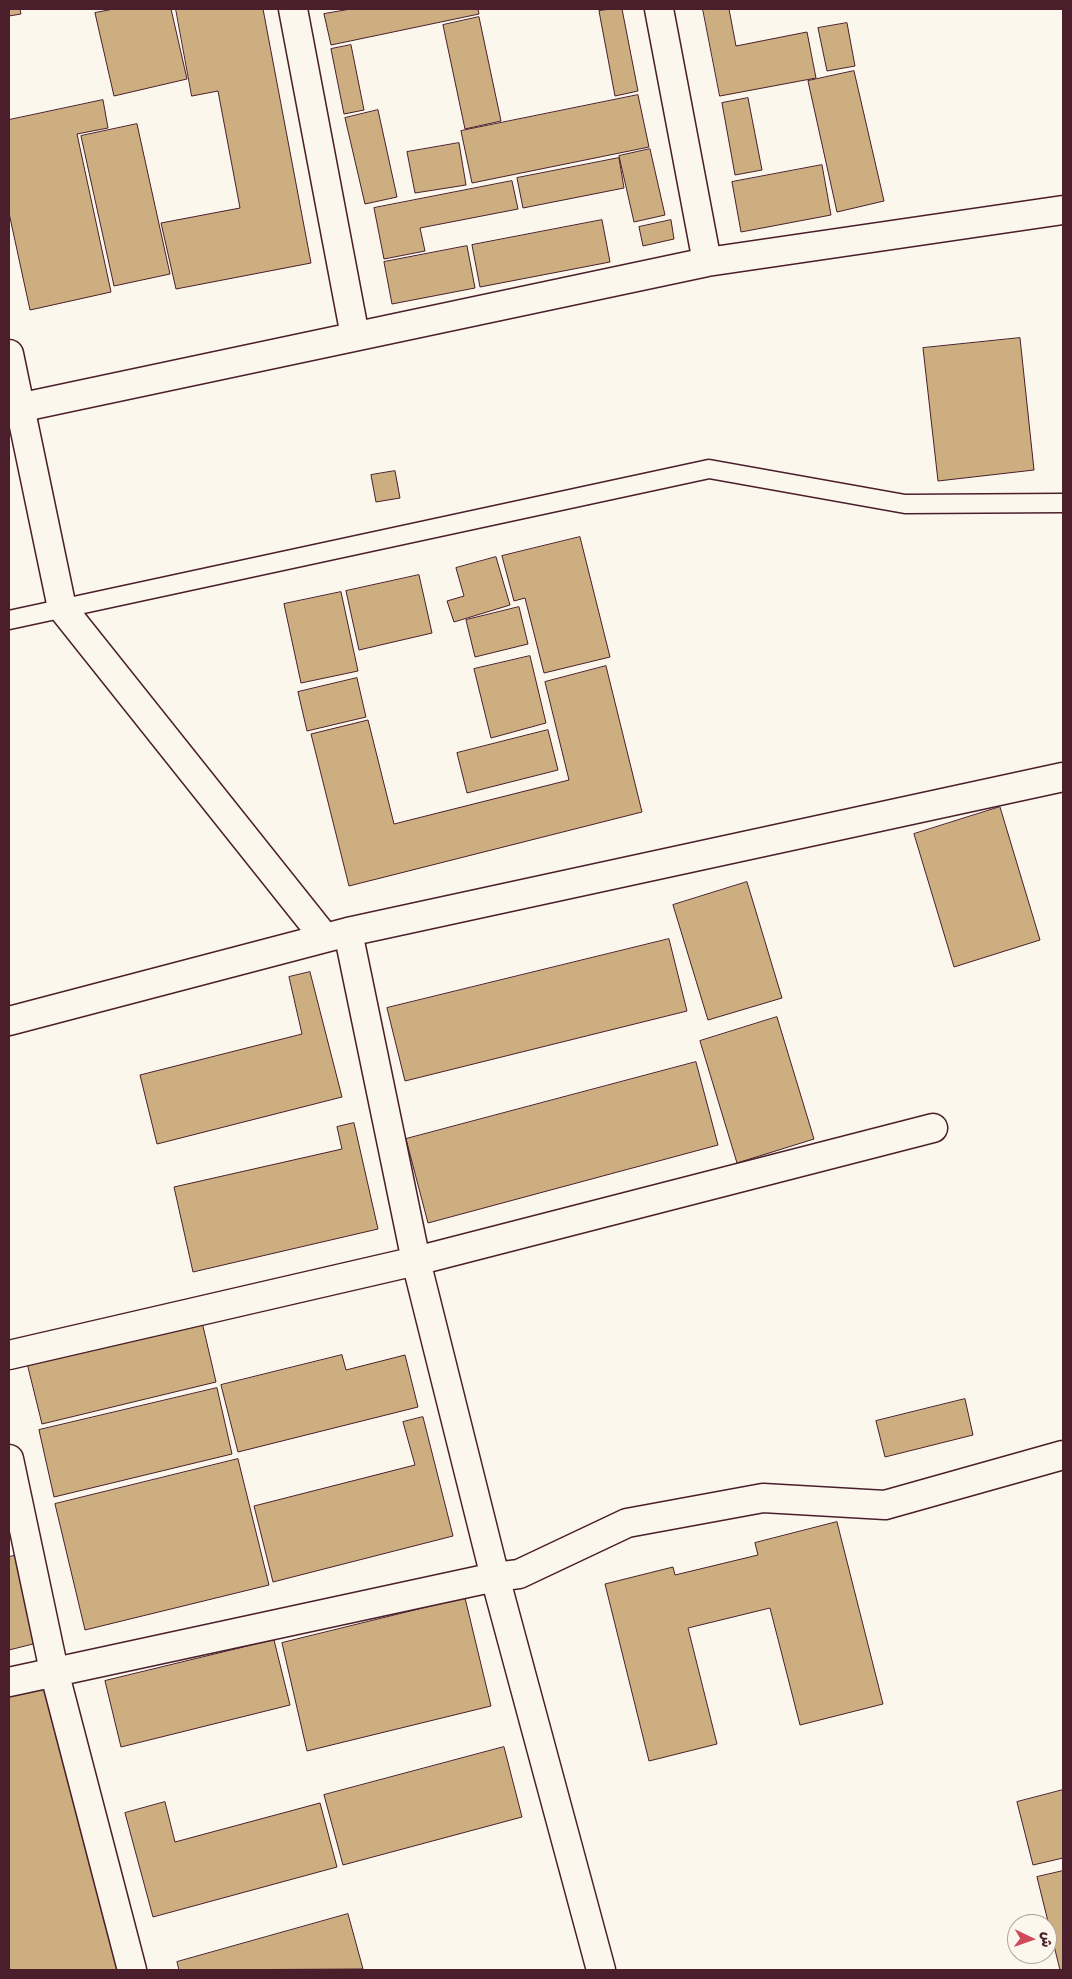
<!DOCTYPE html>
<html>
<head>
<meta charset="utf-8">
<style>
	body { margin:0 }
	#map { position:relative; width:1072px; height:1979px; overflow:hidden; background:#fbf7ec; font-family:Mynerve,"Playpen Sans Arabic",sans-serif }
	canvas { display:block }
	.frame { position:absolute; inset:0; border:10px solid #4a1f2b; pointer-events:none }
	.north { position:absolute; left:1007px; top:1914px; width:50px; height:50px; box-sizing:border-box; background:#fbf7ec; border:1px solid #b4a19f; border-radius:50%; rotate:93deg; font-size:14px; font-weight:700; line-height:20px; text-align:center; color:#4a1f2b }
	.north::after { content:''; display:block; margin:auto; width:18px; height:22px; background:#d1495b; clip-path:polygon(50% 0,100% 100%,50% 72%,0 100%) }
</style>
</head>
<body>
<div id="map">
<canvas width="1072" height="1979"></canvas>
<div class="frame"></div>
<div class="north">ش</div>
</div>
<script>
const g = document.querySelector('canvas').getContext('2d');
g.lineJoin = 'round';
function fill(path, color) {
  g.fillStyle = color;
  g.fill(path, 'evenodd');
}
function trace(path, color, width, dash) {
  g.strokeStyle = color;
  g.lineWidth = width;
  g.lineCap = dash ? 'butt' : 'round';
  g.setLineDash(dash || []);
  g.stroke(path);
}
const building = new Path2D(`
	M 9,9 L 20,9 L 21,14 L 9,16 Z
	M 114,9 L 171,9 L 187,79 L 114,96 L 95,13 Z
	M 176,9 L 263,9 L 311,263 L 176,289 L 161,223 L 240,208 L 218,91 L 192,96 Z
	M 351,9 L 478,9 L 479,14 L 331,45 L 324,14 Z
	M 611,9 L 622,9 L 638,91 L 615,96 L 599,11 Z
	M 703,9 L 729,9 L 736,46 L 807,32 L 816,78 L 720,96 Z
	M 479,17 L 501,121 L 465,129 L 443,25 Z
	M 847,23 L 855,66 L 827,71 L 818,28 Z
	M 351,45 L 364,110 L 344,114 L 331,49 Z
	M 854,71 L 884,201 L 837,212 L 808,81 Z
	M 638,95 L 649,147 L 472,183 L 461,131 Z
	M 748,98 L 762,170 L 735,175 L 722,103 Z
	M 103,100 L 108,128 L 77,134 L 111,292 L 30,310 L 9,213 L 9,120 Z
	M 378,110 L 397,197 L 365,204 L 345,118 Z
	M 137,124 L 170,274 L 114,286 L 81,136 Z
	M 459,143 L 466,185 L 415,193 L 407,152 Z
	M 650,149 L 665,215 L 634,222 L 619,156 Z
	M 619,158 L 624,188 L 523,208 L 517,178 Z
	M 822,165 L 831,215 L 741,232 L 732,182 Z
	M 512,181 L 518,209 L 420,228 L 425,251 L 384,259 L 374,208 Z
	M 602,220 L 610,262 L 480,287 L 472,245 Z
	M 671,220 L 674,239 L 643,246 L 639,227 Z
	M 467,246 L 475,288 L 392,304 L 384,262 Z
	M 1020,338 L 1034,470 L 938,481 L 923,348 Z
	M 395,471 L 400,498 L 376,502 L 371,475 Z
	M 580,537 L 610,657 L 544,673 L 525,598 L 514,601 L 502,556 Z
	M 496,557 L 510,605 L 454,622 L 447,601 L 464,596 L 456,568 Z
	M 419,575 L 432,633 L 359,650 L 346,591 Z
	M 341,592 L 358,671 L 301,683 L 284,604 Z
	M 519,607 L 528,644 L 475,657 L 466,620 Z
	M 530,656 L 546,723 L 491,738 L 474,669 Z
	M 606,666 L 642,812 L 349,886 L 311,734 L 368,720 L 394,824 L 569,780 L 545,682 Z
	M 357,678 L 366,717 L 307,731 L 298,692 Z
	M 548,730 L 558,770 L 467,793 L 457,753 Z
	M 1000,807 L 1040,940 L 954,967 L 914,834 Z
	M 747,882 L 782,998 L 708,1020 L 673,905 Z
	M 669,939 L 687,1011 L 405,1081 L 387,1008 Z
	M 310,972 L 342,1097 L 157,1144 L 140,1075 L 302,1034 L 289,977 Z
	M 777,1017 L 814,1139 L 737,1163 L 700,1041 Z
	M 696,1062 L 718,1145 L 428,1223 L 406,1139 Z
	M 354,1123 L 378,1229 L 193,1272 L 174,1187 L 342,1149 L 337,1127 Z
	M 202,1322 L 216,1382 L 42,1424 L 27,1363 Z
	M 342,1355 L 346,1370 L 405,1355 L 418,1407 L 238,1452 L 221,1385 Z
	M 217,1388 L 232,1454 L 54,1497 L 39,1430 Z
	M 965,1399 L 973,1435 L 885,1457 L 876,1421 Z
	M 423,1417 L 453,1536 L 273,1582 L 254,1506 L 415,1465 L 403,1422 Z
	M 238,1459 L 269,1585 L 85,1630 L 55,1504 Z
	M 837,1522 L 883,1704 L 800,1725 L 770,1608 L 688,1628 L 717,1744 L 649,1761 L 605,1584 L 673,1567 L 675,1575 L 758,1555 L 755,1543 Z
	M 18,1555 L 41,1642 L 9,1650 L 9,1557 Z
	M 465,1598 L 491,1706 L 307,1751 L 282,1643 Z
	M 274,1640 L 290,1705 L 121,1747 L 105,1681 Z
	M 48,1687 L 124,1970 L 9,1970 L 9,1697 Z
	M 504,1747 L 522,1817 L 343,1865 L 324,1795 Z
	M 1063,1790 L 1063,1858 L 1033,1865 L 1017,1802 Z
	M 165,1802 L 175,1842 L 320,1803 L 337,1867 L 153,1917 L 125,1813 Z
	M 1063,1871 L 1063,1970 L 1060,1970 L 1037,1877 Z
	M 348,1914 L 363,1969 L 179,1970 L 177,1962 Z`);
const lane = new Path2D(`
	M 9,620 L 709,469 L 905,504 L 1063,503`);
const street = new Path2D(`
	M 293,9 L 355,336
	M 659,9 L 707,262
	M 9,354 L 62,608 L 325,938
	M 9,410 L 707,262 L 1063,210
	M 348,932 L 416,1261 L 495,1577 L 601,1970
	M 9,1021 L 348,932 L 1063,777
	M 9,1355 L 416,1261 L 933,1128
	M 9,1459 L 54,1671 L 132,1970
	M 9,1682 L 495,1577 L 519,1574 L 627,1523 L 763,1498 L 885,1505 L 1063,1455`);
fill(building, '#cdae81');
trace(building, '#4a1f2b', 1);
trace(lane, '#4a1f2b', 21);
trace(street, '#4a1f2b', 31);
trace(lane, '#fbf7ec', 18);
trace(street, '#fbf7ec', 28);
</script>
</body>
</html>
